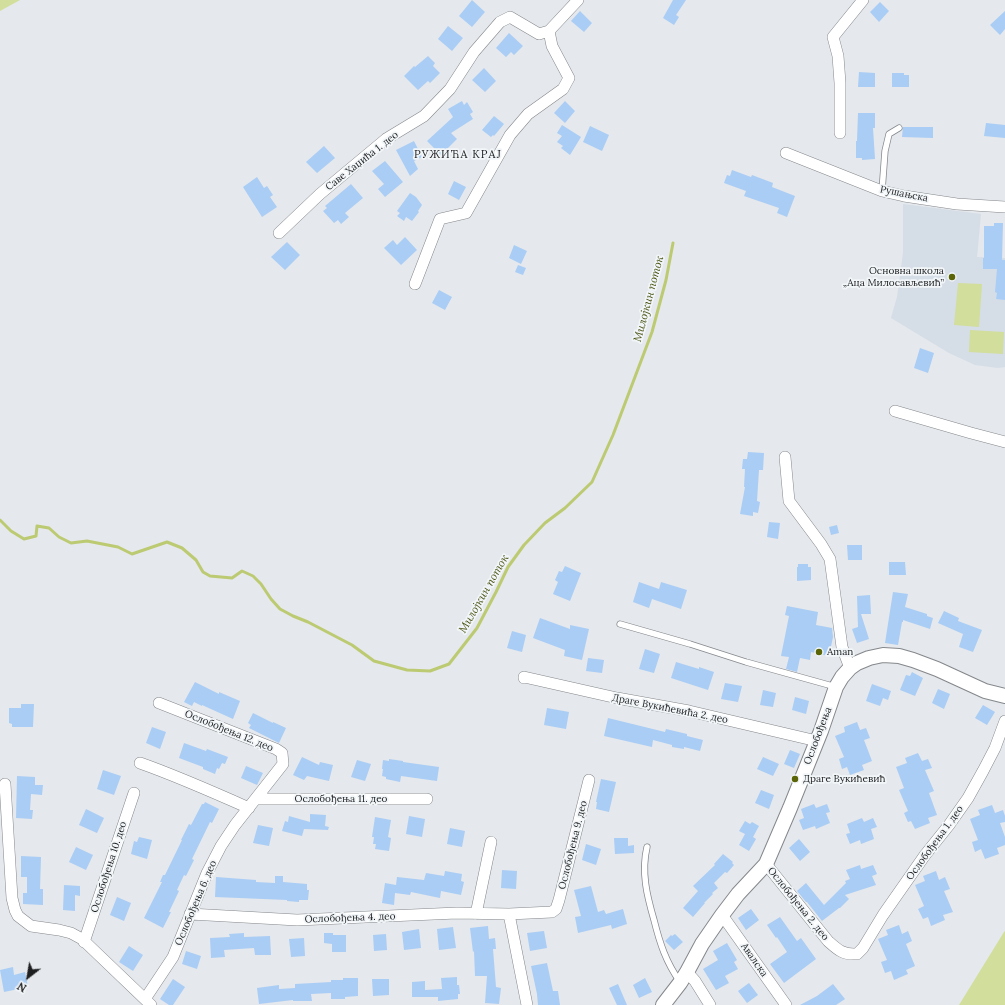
<!DOCTYPE html>
<html>
<head>
<meta charset="utf-8">
<style>
	body { margin:0 }
	#map { position:relative; width:1005px; height:1005px; overflow:hidden; background:#e5e8ec; font-family:Lora,serif }
	canvas { display:block }
	.north { position:absolute; left:8px; top:957px; width:40px; height:40px; -webkit-text-stroke:3px #f2f6f9; paint-order:stroke; rotate:211deg; font-size:11px; font-weight:700; line-height:16px; text-align:center; color:#1e1f20 }
	.north::after { content:''; display:block; margin:auto; width:14px; height:18px; background:#1e1f20; clip-path:polygon(50% 0,100% 100%,50% 72%,0 100%) }
</style>
</head>
<body>
<div id="map">
<canvas width="1005" height="1005"></canvas>
<div class="north">N</div>
</div>
<script>
const g = document.querySelector('canvas').getContext('2d');
g.lineJoin = 'round';
function fill(path, color) {
  g.fillStyle = color;
  g.fill(path, 'evenodd');
}
function trace(path, color, width, dash) {
  g.strokeStyle = color;
  g.lineWidth = width;
  g.lineCap = dash ? 'butt' : 'round';
  g.setLineDash(dash || []);
  g.stroke(path);
}
function label(font, color, halo, rows, align = 'center') {
  g.font = font + ' Lora,serif';
  g.lineWidth = 3.5;
  g.setLineDash([]);
  g.textBaseline = 'middle';
  g.strokeStyle = halo;
  g.fillStyle = color;
  for (const [text, x, y, turn = 0] of rows) {
    g.save();
    g.translate(x, y);
    g.rotate((+turn || 0) * Math.PI / 180);
    g.textAlign = isNaN(turn) ? turn : align;
    if (halo) g.strokeText(text, 0, 0);
    g.fillText(text, 0, 0);
    g.restore();
  }
}
const built = new Path2D(`
	M 903,204 L 981,214 L 977,257 L 1005,258 L 1005,367 L 998,368 L 975,365 L 949,353 L 891,318 L 897,297 L 903,253 Z`);
const green = new Path2D(`
	M 0,0 L 20,0 L 0,11 Z
	M 958,283 L 982,284 L 979,327 L 954,325 Z
	M 970,330 L 1004,332 L 1003,354 L 969,352 Z
	M 1005,931 L 1005,1005 L 959,1005 L 1004,932 Z`);
const stream = new Path2D(`
	M 0,520 L 11,531 L 24,539 L 36,536 L 37,526 L 49,528 L 59,537 L 71,543 L 87,541 L 118,547 L 132,554 L 167,542 L 182,548 L 196,560 L 203,572 L 210,576 L 232,578 L 242,571 L 253,576 L 261,584 L 271,599 L 280,609 L 293,616 L 308,622 L 352,645 L 374,661 L 407,670 L 430,671 L 449,664 L 477,628 L 496,592 L 508,567 L 524,545 L 545,523 L 565,508 L 592,482 L 613,435 L 652,332 L 666,280 L 673,243`);
const building = new Path2D(`
	M 472,0 L 485,12 L 472,27 L 459,16 Z
	M 673,0 L 686,0 L 676,15 L 679,17 L 674,25 L 663,18 Z
	M 880,2 L 889,11 L 879,22 L 870,12 Z
	M 580,11 L 592,23 L 584,32 L 571,21 Z
	M 1005,11 L 1005,29 L 1000,35 L 990,25 Z
	M 448,26 L 463,38 L 452,51 L 438,39 Z
	M 509,33 L 523,46 L 514,55 L 511,52 L 506,57 L 496,48 Z
	M 428,56 L 435,63 L 433,66 L 440,73 L 430,83 L 428,81 L 418,90 L 404,76 L 414,66 L 415,67 Z
	M 484,68 L 496,81 L 485,92 L 472,80 Z
	M 859,72 L 875,73 L 875,87 L 858,87 Z
	M 892,73 L 904,73 L 904,75 L 909,75 L 909,87 L 892,87 Z
	M 462,101 L 464,105 L 467,102 L 473,112 L 470,114 L 473,119 L 451,133 L 457,139 L 441,155 L 427,141 L 453,117 L 448,109 Z
	M 565,101 L 575,111 L 565,123 L 554,113 Z
	M 858,113 L 875,113 L 875,128 L 873,128 L 875,159 L 862,160 L 862,158 L 856,158 L 856,141 L 857,141 Z
	M 494,116 L 504,124 L 494,136 L 493,135 L 491,137 L 482,130 Z
	M 986,123 L 1005,125 L 1005,138 L 984,136 Z
	M 562,125 L 581,137 L 570,155 L 561,148 L 563,146 L 557,142 L 562,136 L 557,133 Z
	M 590,126 L 609,135 L 602,151 L 583,142 Z
	M 903,127 L 933,127 L 933,138 L 902,137 Z
	M 414,141 L 422,157 L 414,161 L 418,169 L 410,176 L 396,150 Z
	M 324,146 L 335,158 L 317,173 L 306,162 Z
	M 385,161 L 403,182 L 385,197 L 378,189 L 384,184 L 372,171 Z
	M 732,170 L 751,177 L 752,175 L 773,183 L 772,187 L 795,196 L 787,217 L 777,213 L 779,208 L 744,196 L 746,191 L 724,183 L 727,175 L 730,176 Z
	M 257,177 L 264,188 L 267,186 L 273,195 L 270,197 L 277,207 L 262,217 L 243,187 Z
	M 454,181 L 466,187 L 459,200 L 448,194 Z
	M 351,184 L 363,198 L 345,213 L 349,217 L 341,224 L 338,220 L 334,223 L 323,211 L 327,208 L 325,206 Z
	M 410,193 L 416,197 L 422,205 L 418,211 L 419,212 L 412,221 L 406,217 L 404,221 L 397,216 L 400,213 L 397,211 Z
	M 994,223 L 1003,223 L 1002,260 L 1005,260 L 1005,300 L 996,299 L 997,293 L 995,292 L 997,269 L 983,269 L 983,258 L 984,258 L 984,226 L 994,226 Z
	M 405,237 L 417,250 L 401,265 L 384,248 L 393,240 L 397,245 Z
	M 287,242 L 300,255 L 285,270 L 271,257 Z
	M 514,245 L 527,251 L 521,264 L 509,258 Z
	M 518,265 L 526,268 L 523,275 L 515,272 Z
	M 439,290 L 452,297 L 445,310 L 432,303 Z
	M 920,348 L 934,353 L 928,373 L 914,368 Z
	M 748,452 L 764,453 L 763,470 L 759,470 L 757,501 L 760,502 L 758,513 L 753,512 L 753,516 L 740,514 L 745,487 L 744,487 L 745,469 L 742,469 L 743,459 L 747,459 Z
	M 769,522 L 780,523 L 778,539 L 767,537 Z
	M 837,525 L 839,533 L 831,535 L 829,527 Z
	M 847,545 L 862,545 L 862,560 L 848,560 Z
	M 889,562 L 905,562 L 906,575 L 889,575 Z
	M 798,564 L 808,564 L 808,567 L 811,567 L 811,580 L 797,581 L 797,567 L 798,567 Z
	M 565,566 L 581,573 L 570,601 L 553,594 L 558,582 L 555,580 L 559,571 L 562,572 Z
	M 639,582 L 659,589 L 661,582 L 687,590 L 681,609 L 652,599 L 649,608 L 633,602 Z
	M 893,592 L 908,594 L 905,607 L 927,614 L 927,616 L 933,618 L 930,629 L 903,620 L 903,622 L 902,622 L 898,645 L 885,643 Z
	M 870,595 L 871,614 L 861,614 L 869,639 L 857,643 L 852,629 L 858,627 L 857,596 Z
	M 787,606 L 818,612 L 816,625 L 832,628 L 833,637 L 829,656 L 811,652 L 810,660 L 800,658 L 797,672 L 786,669 L 789,657 L 781,656 L 789,616 L 785,615 Z
	M 944,611 L 959,618 L 958,621 L 982,630 L 973,652 L 959,647 L 963,634 L 938,623 Z
	M 540,618 L 570,629 L 570,625 L 589,629 L 582,660 L 564,656 L 565,650 L 533,638 Z
	M 512,631 L 526,635 L 522,652 L 507,648 Z
	M 645,649 L 660,654 L 654,673 L 639,669 Z
	M 588,658 L 604,660 L 602,673 L 586,671 Z
	M 676,662 L 699,669 L 699,667 L 714,672 L 708,690 L 671,678 Z
	M 912,672 L 923,678 L 915,696 L 900,690 L 906,675 L 910,676 Z
	M 195,682 L 219,694 L 219,692 L 240,701 L 233,719 L 202,705 L 202,706 L 194,702 L 192,706 L 184,702 Z
	M 725,683 L 742,686 L 738,702 L 721,699 Z
	M 872,684 L 891,691 L 888,700 L 883,698 L 880,706 L 866,701 Z
	M 938,689 L 950,694 L 944,709 L 932,703 Z
	M 763,690 L 776,693 L 773,707 L 760,705 Z
	M 795,697 L 809,701 L 806,714 L 792,710 Z
	M 21,704 L 34,704 L 33,727 L 12,727 L 12,724 L 9,723 L 9,708 L 21,708 Z
	M 983,705 L 995,712 L 987,725 L 975,718 Z
	M 547,708 L 569,712 L 566,729 L 544,725 Z
	M 253,713 L 273,723 L 273,722 L 286,728 L 279,743 L 249,728 L 251,725 L 248,723 Z
	M 608,718 L 665,732 L 666,729 L 687,734 L 687,736 L 703,740 L 700,751 L 684,747 L 684,749 L 672,747 L 672,745 L 653,740 L 652,747 L 604,736 Z
	M 857,722 L 860,730 L 866,728 L 870,738 L 864,740 L 872,761 L 862,765 L 864,770 L 850,775 L 847,767 L 842,769 L 839,759 L 844,757 L 835,736 L 845,732 L 844,727 Z
	M 152,727 L 166,732 L 160,749 L 146,743 Z
	M 184,743 L 206,751 L 207,749 L 228,757 L 225,764 L 222,763 L 219,769 L 217,768 L 215,774 L 203,769 L 203,767 L 179,758 Z
	M 790,750 L 800,754 L 794,768 L 784,764 Z
	M 918,753 L 922,761 L 928,759 L 932,768 L 925,770 L 934,791 L 929,793 L 937,815 L 928,818 L 930,823 L 915,829 L 911,821 L 908,822 L 904,813 L 908,811 L 899,790 L 904,788 L 896,767 L 907,763 L 905,758 Z
	M 302,757 L 319,765 L 320,762 L 333,765 L 329,781 L 307,776 L 304,780 L 293,775 Z
	M 763,757 L 779,764 L 773,776 L 757,769 Z
	M 389,759 L 403,761 L 403,762 L 439,767 L 437,781 L 401,776 L 400,782 L 386,779 L 386,777 L 382,776 L 383,769 L 382,769 L 383,760 L 389,761 Z
	M 357,760 L 371,764 L 365,781 L 351,777 Z
	M 246,766 L 263,773 L 257,785 L 241,778 Z
	M 103,770 L 121,776 L 114,795 L 97,789 Z
	M 17,776 L 35,777 L 35,785 L 43,785 L 42,795 L 31,794 L 30,810 L 33,810 L 32,819 L 16,818 Z
	M 601,779 L 616,782 L 609,812 L 596,809 L 597,802 L 596,802 Z
	M 761,790 L 774,795 L 769,809 L 755,803 Z
	M 205,802 L 219,809 L 212,823 L 210,822 L 192,859 L 194,860 L 186,876 L 184,875 L 177,890 L 179,891 L 169,912 L 171,912 L 163,928 L 144,918 L 162,882 L 160,882 L 163,875 L 165,875 L 182,840 L 181,840 L 189,824 L 191,825 L 202,804 L 204,804 Z
	M 814,804 L 816,808 L 827,804 L 830,812 L 826,813 L 830,823 L 816,829 L 815,826 L 803,830 L 799,820 L 804,818 L 801,809 Z
	M 992,805 L 995,813 L 1003,810 L 1005,816 L 1005,822 L 1000,823 L 1005,837 L 1005,845 L 997,848 L 999,854 L 985,859 L 981,849 L 975,852 L 972,842 L 978,840 L 970,819 L 980,815 L 978,810 Z
	M 86,809 L 104,818 L 97,833 L 79,825 Z
	M 310,814 L 326,815 L 325,826 L 329,827 L 328,830 L 304,829 L 302,836 L 282,831 L 285,821 L 288,822 L 289,816 L 310,822 Z
	M 409,816 L 425,819 L 422,837 L 406,834 Z
	M 375,817 L 391,820 L 388,837 L 391,838 L 389,851 L 375,849 L 376,844 L 373,844 L 374,837 L 372,837 Z
	M 862,818 L 864,822 L 873,818 L 877,827 L 871,829 L 874,839 L 861,844 L 860,840 L 850,844 L 846,834 L 850,833 L 847,824 Z
	M 745,821 L 750,824 L 752,822 L 759,826 L 753,837 L 756,839 L 749,851 L 739,845 L 745,834 L 739,831 Z
	M 258,825 L 273,828 L 269,846 L 253,843 Z
	M 450,828 L 465,831 L 462,847 L 447,844 Z
	M 139,837 L 152,840 L 147,859 L 131,854 L 134,841 L 137,842 Z
	M 614,838 L 628,838 L 628,846 L 634,845 L 634,853 L 615,854 Z
	M 799,839 L 810,852 L 800,861 L 789,848 Z
	M 586,844 L 601,849 L 596,865 L 582,860 Z
	M 76,847 L 93,855 L 86,870 L 69,862 Z
	M 723,854 L 733,862 L 732,863 L 734,865 L 727,873 L 725,872 L 714,883 L 718,888 L 712,893 L 713,894 L 704,903 L 705,903 L 693,917 L 683,908 L 698,891 L 693,886 L 715,865 L 714,864 Z
	M 21,856 L 41,857 L 40,889 L 43,889 L 43,905 L 23,904 L 23,893 L 27,893 L 27,877 L 21,877 Z
	M 860,865 L 861,869 L 873,865 L 877,874 L 872,876 L 876,885 L 845,895 L 849,899 L 840,908 L 839,908 L 822,921 L 807,902 L 806,902 L 797,891 L 806,883 L 824,905 L 846,883 L 845,881 L 850,879 L 846,870 Z
	M 502,870 L 517,871 L 516,889 L 501,888 Z
	M 445,871 L 462,874 L 461,881 L 464,882 L 461,895 L 441,891 L 440,898 L 411,892 L 410,895 L 395,893 L 394,905 L 382,903 L 385,883 L 396,885 L 397,877 L 424,880 L 426,873 L 444,876 Z
	M 936,871 L 939,880 L 945,877 L 950,889 L 944,891 L 953,912 L 943,915 L 945,920 L 931,926 L 928,917 L 923,919 L 918,909 L 924,906 L 915,885 L 925,881 L 923,876 Z
	M 275,876 L 283,876 L 283,882 L 307,884 L 307,890 L 309,890 L 308,900 L 299,900 L 299,902 L 287,901 L 287,900 L 215,897 L 216,877 L 256,880 L 256,882 L 275,883 Z
	M 64,885 L 80,886 L 80,896 L 75,895 L 75,911 L 63,910 Z
	M 591,886 L 598,912 L 604,910 L 606,914 L 623,909 L 627,924 L 612,929 L 611,925 L 578,933 L 575,917 L 581,916 L 574,890 Z
	M 117,897 L 131,903 L 124,921 L 110,915 Z
	M 751,909 L 759,920 L 746,930 L 738,918 Z
	M 780,917 L 797,941 L 801,938 L 816,959 L 784,983 L 770,964 L 787,952 L 777,937 L 776,938 L 767,925 Z
	M 899,925 L 902,934 L 908,931 L 912,941 L 906,944 L 915,966 L 906,970 L 908,974 L 894,980 L 891,971 L 885,973 L 881,962 L 887,960 L 878,939 L 888,935 L 886,930 Z
	M 488,926 L 489,939 L 495,938 L 496,949 L 493,949 L 496,987 L 501,988 L 499,1004 L 485,1003 L 487,976 L 475,976 L 474,951 L 473,952 L 470,928 Z
	M 453,927 L 456,948 L 439,950 L 437,929 Z
	M 419,929 L 421,948 L 404,950 L 402,932 Z
	M 544,931 L 547,948 L 530,951 L 527,933 Z
	M 244,933 L 244,937 L 270,936 L 271,955 L 255,955 L 254,948 L 224,950 L 225,957 L 211,958 L 210,938 L 230,937 L 229,934 Z
	M 324,933 L 333,933 L 333,935 L 346,935 L 346,952 L 332,952 L 332,944 L 324,943 Z
	M 386,934 L 387,950 L 374,951 L 373,935 Z
	M 675,934 L 683,942 L 674,950 L 665,941 L 671,935 L 672,936 Z
	M 304,938 L 305,956 L 291,957 L 289,939 Z
	M 727,943 L 737,960 L 734,962 L 738,969 L 725,976 L 729,983 L 716,990 L 703,969 L 718,960 L 713,951 Z
	M 129,946 L 143,955 L 133,971 L 119,962 Z
	M 186,951 L 201,956 L 197,969 L 182,964 Z
	M 547,963 L 553,991 L 558,991 L 560,1005 L 538,1005 L 537,994 L 531,966 Z
	M 13,967 L 14,975 L 25,972 L 28,987 L 4,992 L 0,970 Z
	M 457,977 L 457,985 L 459,985 L 460,994 L 458,994 L 458,999 L 438,1001 L 438,997 L 412,997 L 412,982 L 425,981 L 425,990 L 442,989 L 441,978 Z
	M 343,978 L 358,978 L 358,996 L 345,997 L 345,999 L 331,999 L 331,993 L 311,994 L 312,1001 L 293,1001 L 293,1000 L 259,1004 L 257,988 L 279,985 L 279,989 L 295,988 L 295,984 L 331,982 L 331,980 L 343,980 Z
	M 645,978 L 652,992 L 639,998 L 633,985 Z
	M 173,979 L 185,987 L 173,1005 L 169,1005 L 160,999 Z
	M 372,979 L 389,979 L 389,995 L 373,996 Z
	M 749,983 L 758,995 L 747,1003 L 738,991 Z
	M 618,984 L 627,1005 L 617,1005 L 609,988 Z
	M 833,984 L 845,999 L 836,1005 L 800,1005 L 817,996 Z`);
const service = new Path2D(`
	M 882,191 L 885,151 L 889,134 L 899,128
	M 620,624 L 690,644 L 746,662 L 836,687
	M 647,847 C 641,872 647,896 654,920 C 660,944 666,962 680,982`);
const minor = new Path2D(`
	M 549,31 L 578,0
	M 840,133 L 840,83 L 838,56 L 833,37 L 863,0
	M 786,153 L 882,191 L 904,196 L 957,204 L 1005,207
	M 279,233 L 320,194 L 386,139 L 424,116 L 450,89 L 474,52 L 500,22 L 510,17 L 539,34 L 549,31
	M 415,284 L 440,219 L 466,213 L 510,135 L 528,114 L 563,89 L 569,78 L 552,46 L 549,31
	M 895,411 L 971,433 L 1005,442
	M 785,457 L 789,501 L 821,544 L 830,559 L 842,647 L 850,668
	M 524,678 L 524,677 L 617,698 L 689,711 L 817,741
	M 140,763 C 177,776 213,792 249,808
	M 5,784 L 12,898 L 15,910 L 18,916 L 31,926 L 59,930 L 71,933 L 82,939 L 151,1005
	M 256,799 L 427,799
	M 766,864 L 828,941 C 838,950 843,955 857,954 L 863,948 L 883,915 L 925,855 L 949,825 L 968,798 L 983,771 L 995,748 L 1005,721
	M 190,914 L 297,920 L 457,913 L 509,914 L 552,912 L 556,909 L 559,900 L 589,780
	M 476,914 L 491,842
	M 509,914 L 527,1005
	M 722,915 L 786,1005
	M 84,942 L 134,793
	M 687,972 L 695,981 L 710,1005
	M 145,999 L 173,957 L 207,873 L 221,846 L 235,825 L 283,764 L 282,753 L 276,749 L 159,703`);
const tertiary = new Path2D(`
	M 663,1005 L 680,983 L 687,972 L 702,944 L 722,915 L 738,894 L 766,864 L 790,808 L 821,731 L 836,687 L 842,677 L 850,668 L 857,663 L 869,658 L 883,655 L 899,656 L 913,660 L 937,669 L 985,691 L 1005,696`);
const markers = [
	[952,277,4,"#5b6507"],
	[819,652,4,"#5b6507"],
	[795,779,4,"#5b6507"]
];
const streetNames = [
	["Саве Хаџића 1. део",362,161,-38],
	["Рушањска",904,194,11],
	["Драге Вукићевића 2. део",670,709,11],
	["Ослобођења 12. део",229,731,22],
	["Ослобођења",818,736,-69],
	["Ослобођења 11. део",341,799],
	["Ослобођења 1. део",935,843,-54],
	["Ослобођења 9. део",573,845,-76],
	["Ослобођења 10. део",109,867,-72],
	["Ослобођења 6. део",196,903,-67],
	["Ослобођења 2. део",798,904,51],
	["Ослобођења 4. део",350,918,-2],
	["Авалска",754,960,55]
];
const poiNames = [
	["Основна школа",944,271,"right"],
	["„Аца Милосављевић”",944,283,"right"],
	["Aman",827,652],
	["Драге Вукићевић",803,779]
];
const neighbourhoodNames = [
	["РУЖИЋА КРАЈ",458,155]
];
const waterNames = [
	["Милојкин поток",649,299,-75],
	["Милојкин поток",484,594,-60]
];
fill(built, '#d5dde7');
fill(green, '#d2de9b');
trace(stream, '#bcca72', 3);
fill(building, '#aacdf5');
trace(service, '#84878b', 7);
trace(minor, '#84878b', 12);
trace(tertiary, '#84878b', 16);
trace(service, '#fff', 5.5);
trace(minor, '#fff', 11);
trace(tertiary, '#fff', 14);
for (const [x, y, r, color] of markers) {
  const dot = new Path2D();
  dot.arc(x, y, r, 0, 2 * Math.PI);
  g.fillStyle = color;
  g.fill(dot);
  trace(dot, '#f2f6f9', 1.5);
}
label('10px', '#1e1f20', '#f2f6f9', streetNames);
label('10px', '#1e1f20', '#f2f6f9', poiNames, 'left');
g.letterSpacing = '1px';
label('11px', '#1e1f20', '#f2f6f9', neighbourhoodNames);
g.letterSpacing = '0px';
label('italic 11px', '#4d5616', '#f2f6f9', waterNames);
</script>
</body>
</html>
